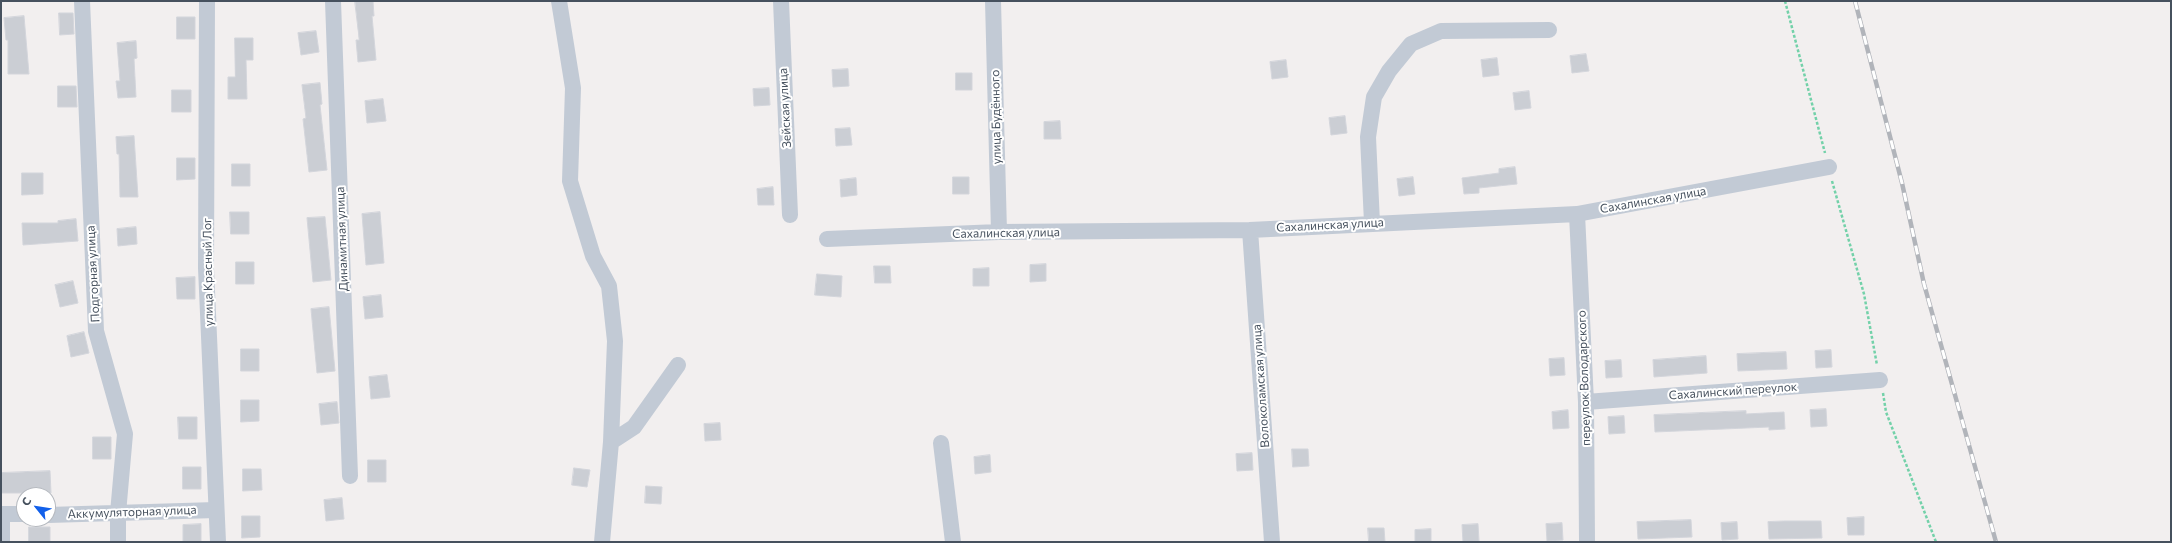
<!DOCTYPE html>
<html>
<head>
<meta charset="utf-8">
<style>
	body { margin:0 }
	#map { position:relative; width:2172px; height:543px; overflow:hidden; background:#f2efef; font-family:Commissioner,sans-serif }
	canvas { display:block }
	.frame { position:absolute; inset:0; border:2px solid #46515e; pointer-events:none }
	.north { position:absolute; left:16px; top:487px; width:40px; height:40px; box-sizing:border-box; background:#fff; border:1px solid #b5b9bf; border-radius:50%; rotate:300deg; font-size:11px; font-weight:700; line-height:16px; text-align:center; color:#46515e }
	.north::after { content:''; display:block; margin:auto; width:14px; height:18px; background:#1260ea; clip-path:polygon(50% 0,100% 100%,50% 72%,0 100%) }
</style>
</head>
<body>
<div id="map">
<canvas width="2172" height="543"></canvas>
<div class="frame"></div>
<div class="north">С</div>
</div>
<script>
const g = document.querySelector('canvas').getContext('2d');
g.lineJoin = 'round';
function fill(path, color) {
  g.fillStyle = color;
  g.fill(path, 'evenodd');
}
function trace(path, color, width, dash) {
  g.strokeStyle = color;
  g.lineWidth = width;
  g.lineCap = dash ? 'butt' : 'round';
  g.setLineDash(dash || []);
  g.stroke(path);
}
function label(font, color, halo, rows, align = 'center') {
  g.font = font + ' Commissioner,sans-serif';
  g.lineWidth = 4;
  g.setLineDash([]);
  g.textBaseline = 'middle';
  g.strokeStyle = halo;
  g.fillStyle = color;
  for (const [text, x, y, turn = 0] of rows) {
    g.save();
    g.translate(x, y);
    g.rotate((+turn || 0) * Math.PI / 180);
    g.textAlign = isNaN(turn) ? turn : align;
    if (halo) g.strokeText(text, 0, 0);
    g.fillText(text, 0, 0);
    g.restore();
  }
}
const building = new Path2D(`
	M 355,1 L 373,1 L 374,16 L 372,16 L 376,60 L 358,62 L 356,40 L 359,40 Z
	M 59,13 L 73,13 L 74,34 L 60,35 Z
	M 24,16 L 29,74 L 8,74 L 8,40 L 6,40 L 4,18 Z
	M 177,17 L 195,17 L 195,39 L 177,39 Z
	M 316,31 L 319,52 L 301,55 L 298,33 Z
	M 235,38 L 253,38 L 253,60 L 246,60 L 247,99 L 228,99 L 228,77 L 235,77 Z
	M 136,41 L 137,58 L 134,59 L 136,97 L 118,98 L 116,81 L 120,81 L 117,43 Z
	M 1586,54 L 1589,71 L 1572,73 L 1570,56 Z
	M 1497,58 L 1499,75 L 1483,77 L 1481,60 Z
	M 1286,60 L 1288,77 L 1272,79 L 1270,62 Z
	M 848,69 L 849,86 L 833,87 L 832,70 Z
	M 956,73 L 972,73 L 972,90 L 956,90 Z
	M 320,83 L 322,104 L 320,105 L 327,170 L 309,172 L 303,119 L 306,118 L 302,85 Z
	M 58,86 L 76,86 L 77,107 L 58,107 Z
	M 769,88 L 770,105 L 754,106 L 753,89 Z
	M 172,90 L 191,90 L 191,112 L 172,112 Z
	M 1529,91 L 1531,108 L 1515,110 L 1513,93 Z
	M 383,99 L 386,121 L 367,123 L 365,101 Z
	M 1345,116 L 1347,133 L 1331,135 L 1329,118 Z
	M 1060,121 L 1061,139 L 1044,139 L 1044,122 Z
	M 850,128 L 852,145 L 836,146 L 835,129 Z
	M 134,136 L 138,197 L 120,197 L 119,154 L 117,154 L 116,137 Z
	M 177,158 L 195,158 L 195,179 L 177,180 Z
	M 232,164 L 250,164 L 250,186 L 232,186 Z
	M 1515,167 L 1517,184 L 1479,188 L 1479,193 L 1464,194 L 1462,178 L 1499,173 L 1499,169 Z
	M 22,173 L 43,173 L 43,194 L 22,195 Z
	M 953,177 L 969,177 L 969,194 L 953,194 Z
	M 1413,177 L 1415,194 L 1399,196 L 1397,179 Z
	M 856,178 L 857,195 L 841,197 L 840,180 Z
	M 773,187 L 774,205 L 758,205 L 757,189 Z
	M 230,212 L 249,212 L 249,234 L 231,234 Z
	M 380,212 L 384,263 L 366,265 L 362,214 Z
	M 325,217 L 331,280 L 313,282 L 307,218 Z
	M 76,219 L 78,241 L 23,245 L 22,223 L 58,223 L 58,221 Z
	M 136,227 L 137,244 L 118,246 L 117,229 Z
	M 236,262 L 254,262 L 254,284 L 236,284 Z
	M 1046,264 L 1046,281 L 1030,282 L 1030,265 Z
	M 874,266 L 890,266 L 891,283 L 875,283 Z
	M 989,268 L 989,286 L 973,286 L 973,269 Z
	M 817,274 L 842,276 L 841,297 L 815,295 Z
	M 195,277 L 195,299 L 177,299 L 176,278 Z
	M 73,281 L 78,303 L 60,307 L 55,285 Z
	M 381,295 L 383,317 L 365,319 L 363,297 Z
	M 329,307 L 335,371 L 317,373 L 311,309 Z
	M 84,332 L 89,353 L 71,357 L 67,336 Z
	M 241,349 L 259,349 L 259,371 L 241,371 Z
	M 1831,350 L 1832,367 L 1816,368 L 1815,351 Z
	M 1786,352 L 1787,369 L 1738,371 L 1737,354 Z
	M 1706,356 L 1707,373 L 1654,377 L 1653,360 Z
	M 1564,358 L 1565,375 L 1550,376 L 1549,359 Z
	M 1621,360 L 1622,377 L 1606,378 L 1605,361 Z
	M 387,375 L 390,397 L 371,399 L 369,377 Z
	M 241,400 L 259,400 L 259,421 L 241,422 Z
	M 337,402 L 339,423 L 321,425 L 319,404 Z
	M 1826,409 L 1827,426 L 1811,427 L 1810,410 Z
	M 1568,410 L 1569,428 L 1553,429 L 1552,412 Z
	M 1746,411 L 1746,414 L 1784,412 L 1785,429 L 1769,430 L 1769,427 L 1655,432 L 1654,415 Z
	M 1624,416 L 1625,433 L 1609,434 L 1608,417 Z
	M 178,417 L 197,417 L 197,439 L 179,439 Z
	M 720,423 L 721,440 L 705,441 L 704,424 Z
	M 93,437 L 111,437 L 111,459 L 93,459 Z
	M 1292,449 L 1308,449 L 1309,466 L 1293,467 Z
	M 1252,453 L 1253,470 L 1237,471 L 1236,454 Z
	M 990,455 L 991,472 L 975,474 L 974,457 Z
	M 368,460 L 386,460 L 386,482 L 368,482 Z
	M 183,467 L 201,467 L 201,489 L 183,489 Z
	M 574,468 L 590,470 L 587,487 L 572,485 Z
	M 243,469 L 261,469 L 262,490 L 243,491 Z
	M 50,471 L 51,493 L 1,493 L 1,473 Z
	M 646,486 L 662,487 L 661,504 L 645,503 Z
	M 342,498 L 344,519 L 326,521 L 324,500 Z
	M 242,516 L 260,516 L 260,537 L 242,538 Z
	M 1864,517 L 1864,535 L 1848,535 L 1847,518 Z
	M 1691,520 L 1692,537 L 1638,539 L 1637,522 Z
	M 1784,521 L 1821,521 L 1822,538 L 1769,539 L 1768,522 Z
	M 1737,522 L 1738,539 L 1722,540 L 1721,523 Z
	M 1562,523 L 1563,540 L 1547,541 L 1546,524 Z
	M 201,524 L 201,542 L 183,542 L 183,525 Z
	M 1478,524 L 1479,541 L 1463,542 L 1462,525 Z
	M 29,527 L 50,527 L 50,542 L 29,542 Z
	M 1368,528 L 1384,528 L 1385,542 L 1369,542 Z
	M 1431,529 L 1431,542 L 1415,542 L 1415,530 Z`);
const path = new Path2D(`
	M 1785,1 L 1825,153
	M 1832,181 L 1864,294 L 1877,365
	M 1883,393 L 1886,412 L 1936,542`);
const street = new Path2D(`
	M 82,1 L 96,331 L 125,434 L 118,513 L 118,542
	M 207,1 L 206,268 L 218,542
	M 333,1 L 350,476
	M 559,1 L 573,88 L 570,181 L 593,256 L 609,286 L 615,341 L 611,442 L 602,542
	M 781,1 L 790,215
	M 993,1 L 999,232
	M 1577,214 L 1586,402 L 1587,542
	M 1372,223 L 1368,137 L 1374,97 L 1389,71 L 1411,44 L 1441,31 L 1549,30
	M 1250,230 L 1272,542
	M 827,239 L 999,232 L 1250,230 L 1577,214 L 1829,167
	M 1586,402 L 1880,380
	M 611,442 L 634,427 L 678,365
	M 941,443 L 953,542
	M 1,514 L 24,514
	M 2,514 L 2,542
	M 48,515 L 216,510`);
const rail = new Path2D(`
	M 1855,1 L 1902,183 L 1924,284 L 1996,542`);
const streetNames = [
	["Зейская улица",785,108,-93],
	["улица Будённого",996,117,-91],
	["Сахалинская улица",1653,200,-10],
	["Сахалинская улица",1330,225,-3],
	["Сахалинская улица",1006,233,-1],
	["Динамитная улица",342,239,-92],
	["улица Красный Лог",208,272,-91],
	["Подгорная улица",93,274,-93],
	["переулок Володарского",1584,378,-92],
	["Волоколамская улица",1261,386,-94],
	["Сахалинский переулок",1733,391,-4],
	["Аккумуляторная улица",132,512,-2]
];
fill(building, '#cbced4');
trace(building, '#d3d5db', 1);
trace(path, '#73d1a9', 2.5, [3, 2]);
trace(street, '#c2cad5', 16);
trace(rail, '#b1b4ba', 4.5);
trace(rail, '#fff', 3, [9]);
label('12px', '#46515e', '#fff', streetNames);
</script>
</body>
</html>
